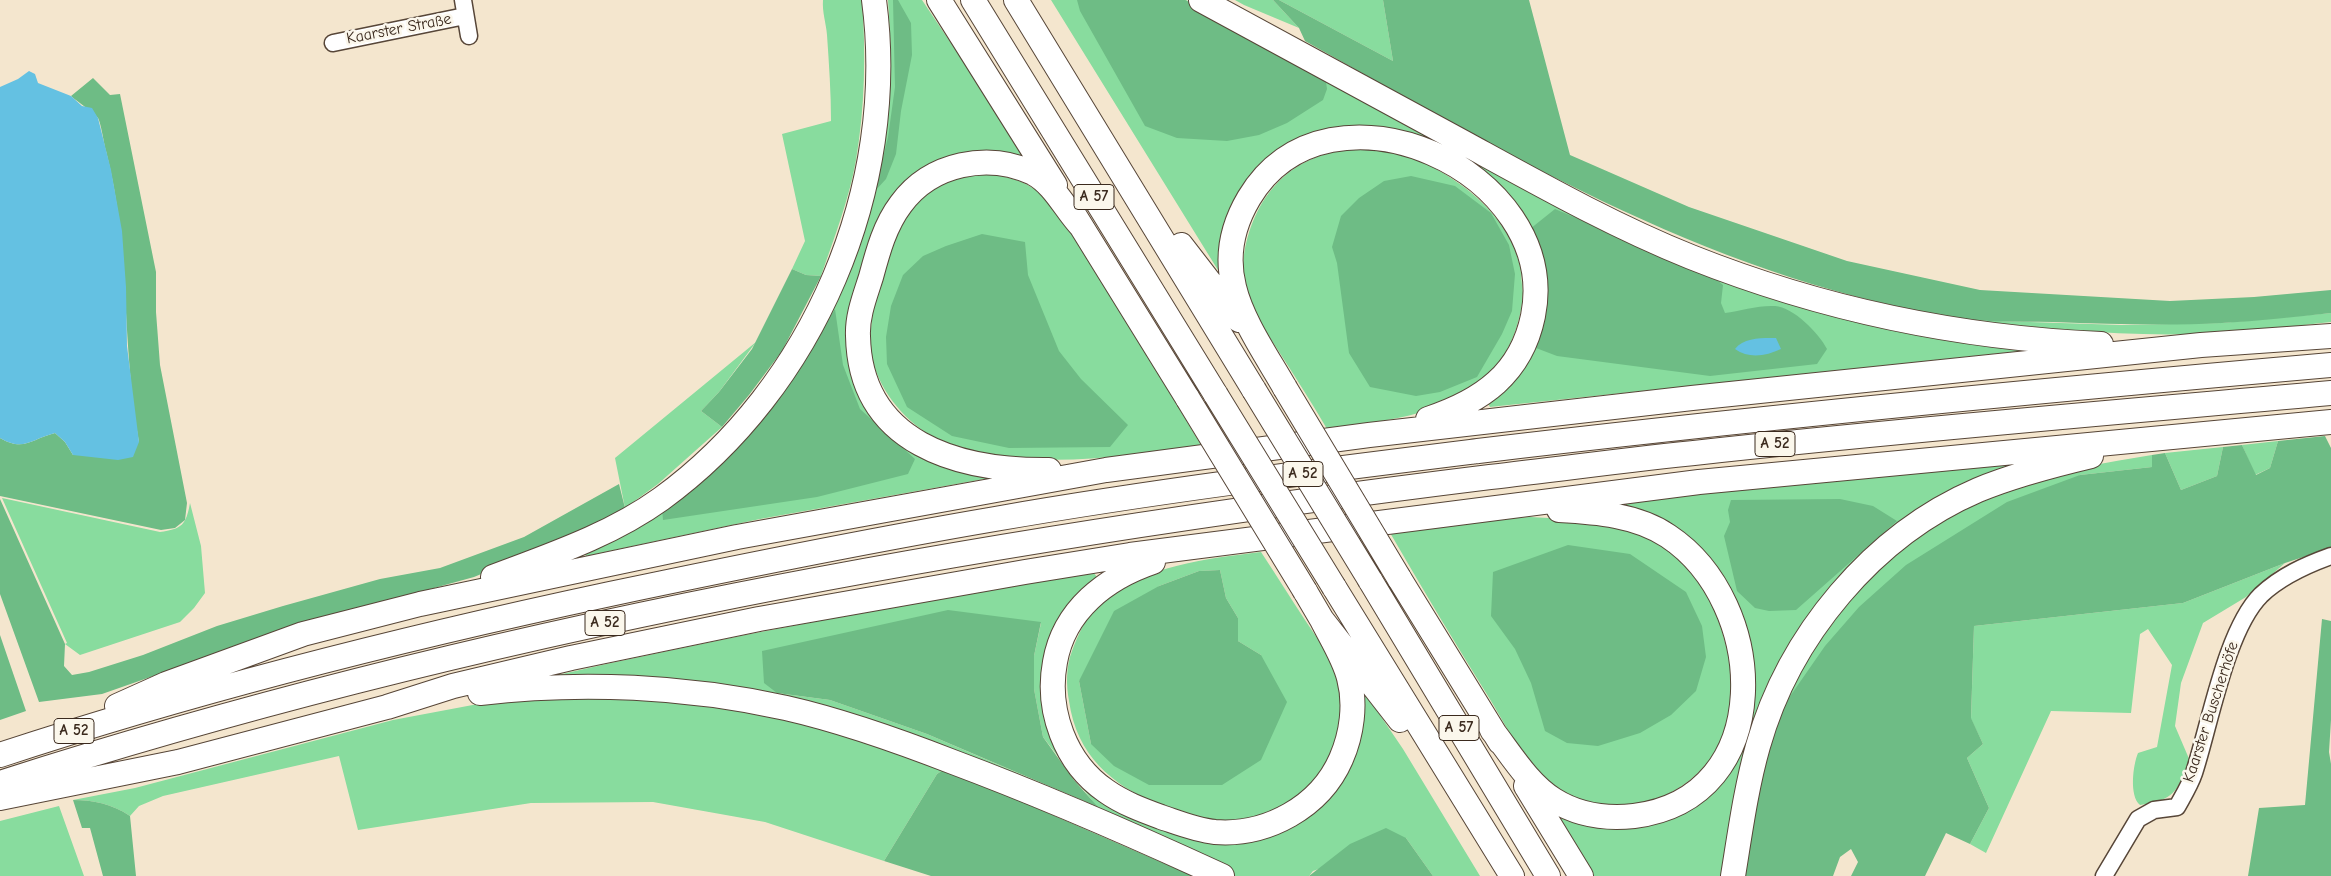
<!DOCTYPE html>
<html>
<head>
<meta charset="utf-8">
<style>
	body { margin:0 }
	canvas { display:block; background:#f4e6ce }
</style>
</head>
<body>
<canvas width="2331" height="876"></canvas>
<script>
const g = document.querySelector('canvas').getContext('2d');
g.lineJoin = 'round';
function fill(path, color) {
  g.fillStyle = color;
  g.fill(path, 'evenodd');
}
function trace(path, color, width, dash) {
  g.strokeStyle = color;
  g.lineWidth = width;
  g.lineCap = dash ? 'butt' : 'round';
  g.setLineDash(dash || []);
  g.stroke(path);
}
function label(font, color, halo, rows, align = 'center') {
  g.font = font + ' "Comic Neue",sans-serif';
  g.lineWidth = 5;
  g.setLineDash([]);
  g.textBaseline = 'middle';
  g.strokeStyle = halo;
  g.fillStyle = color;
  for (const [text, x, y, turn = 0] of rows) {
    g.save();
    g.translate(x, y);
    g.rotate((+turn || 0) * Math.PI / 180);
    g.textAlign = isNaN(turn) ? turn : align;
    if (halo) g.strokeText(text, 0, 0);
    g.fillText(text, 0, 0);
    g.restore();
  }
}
const green = new Path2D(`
	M 823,0 L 862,0 C 866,53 865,107 856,160 C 849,200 834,238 821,276 L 806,275 L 792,269 L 805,241 L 782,134 L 831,121 C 831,93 829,64 827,35 C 826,23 822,12 823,0 Z
	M 888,0 L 922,0 L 1030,161 L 995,150 L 958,153 L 941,160 L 865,258 L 868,401 L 990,478 L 760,519 L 586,556 L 583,551 L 620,534 L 801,356 L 888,102 L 891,53 Z
	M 1051,0 L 1186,0 L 1627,235 L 2040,349 L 1490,407 L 1487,401 L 1528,351 L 1515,208 L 1393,132 L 1267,165 L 1221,275 Z
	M 1235,0 L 1273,0 L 1299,28 L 1244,5 Z
	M 1279,0 L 1383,0 L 1393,61 Z
	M 1345,149 C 1369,149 1397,150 1420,159 C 1428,163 1435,169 1443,173 C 1499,206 1540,262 1516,329 C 1508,354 1491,377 1469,391 C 1427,418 1375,422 1327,429 C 1313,405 1298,381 1283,358 C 1268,334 1250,311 1245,284 C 1239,258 1249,225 1262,203 C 1283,170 1307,157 1345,149 Z
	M 974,174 C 1002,174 1025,179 1048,199 C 1062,211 1075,239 1086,255 C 1126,317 1163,382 1201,445 C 1132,456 1060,466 990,455 C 975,453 957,450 943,443 C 911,426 886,401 874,366 C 860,325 892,223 925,194 C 939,183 957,179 974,174 Z
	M 2331,313 L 2331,322 C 2293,326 2256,331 2218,333 C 2135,338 2051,329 1968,320 L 2122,325 L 2222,323 Z
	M 756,342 L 719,392 L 701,411 L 722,427 L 658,484 L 625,508 L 615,458 Z
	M 2278,441 L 2270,468 L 2255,475 L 2242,445 Z
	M 2223,447 L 2217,476 L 2181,490 L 2165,453 Z
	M 2152,455 L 2152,467 L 2080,475 L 1784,705 C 1833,602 1912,520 2022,484 C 2064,470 2108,462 2152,455 Z
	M 2014,463 L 2015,467 L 1979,481 L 1804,632 L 1726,876 L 1594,876 L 1553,811 L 1612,827 L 1730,768 L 1737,607 L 1724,580 L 1694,542 L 1679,532 L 1625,508 L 1627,501 Z
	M 2,498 L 160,532 C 182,529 186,525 190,503 L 201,546 L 205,593 L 194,608 L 180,622 L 80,655 L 65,644 L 67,643 Z
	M 1530,517 C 1579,520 1629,521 1671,550 C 1699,570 1711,597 1721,628 C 1731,663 1735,677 1729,713 C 1728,720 1728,728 1725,734 C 1723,741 1718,747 1714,753 C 1679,808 1601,824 1549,782 C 1523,761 1508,729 1491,701 C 1456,645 1422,588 1389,531 L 1449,522 Z
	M 1261,552 C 1276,575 1290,597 1305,620 C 1317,638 1330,655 1336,676 C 1346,708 1341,742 1322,770 C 1301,802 1279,813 1242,819 C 1234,820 1224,823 1216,822 C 1196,820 1178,813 1159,805 C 1111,784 1077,756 1069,701 C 1066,685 1066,666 1072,651 C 1078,635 1087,614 1100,603 C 1145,565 1205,559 1261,552 ZM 1220,570 L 1226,598 L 1238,618 L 1238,641 L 1261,655 L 1091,744 L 1079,681 L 1159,586 L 1199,571 Z
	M 2285,563 L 2246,597 L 2203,623 L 2181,683 L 2175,726 L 2190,761 C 2176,792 2175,800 2140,805 C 2129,796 2133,765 2138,753 L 2157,747 L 2172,665 L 2148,629 L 2140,634 L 2131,713 L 2051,711 L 1986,853 L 1970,844 L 1989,808 L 1967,758 L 1983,744 L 1971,719 L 1974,626 L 2183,603 Z
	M 1093,572 L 1097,577 L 1082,590 L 1063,615 L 1060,751 L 1187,834 L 1291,824 L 1363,701 L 1365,693 L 1403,749 L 1480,876 L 1433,876 L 1406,838 L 1313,871 L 1309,876 L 1232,876 L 883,729 L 540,679 C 723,637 907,603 1093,572 ZM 1041,623 L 1034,656 L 1034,689 L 1043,737 L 1097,807 L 927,734 L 830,700 L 777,693 Z
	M 553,697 C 629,698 701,703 776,718 C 833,729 888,750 943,770 L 937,774 L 884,861 L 765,822 L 653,802 L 531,803 L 358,830 L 339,756 L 163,796 L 139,806 L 130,816 C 112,804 94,800 73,800 L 135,788 L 393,720 L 478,704 Z
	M 59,806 L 84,876 L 0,876 L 0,821 Z`);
const forest = new Path2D(`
	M 893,0 L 898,0 L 911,23 L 912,55 L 901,111 L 896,154 L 886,179 L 875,191 L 888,137 L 895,87 Z
	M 1077,0 L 1185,0 L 1325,75 L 1327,89 L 1323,100 L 1287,123 L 1259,135 L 1227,141 L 1177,138 L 1145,126 L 1080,11 Z
	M 1273,0 L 1279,0 L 1393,61 L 1383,0 L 1529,0 L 1570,155 L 1689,207 L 1847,261 L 1980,290 L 2170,301 L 2254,297 L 2331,290 L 2331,313 C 2295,317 2258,321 2222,323 C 2166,326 2109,324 2053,322 C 2024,321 1994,323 1966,319 C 1725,284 1513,158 1305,41 L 1299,28 Z
	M 93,78 L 110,95 L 120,94 L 156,272 L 156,312 L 160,365 L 187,503 L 185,520 L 175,528 L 161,530 L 0,496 L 0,438 C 24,452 31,439 55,433 L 65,442 L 73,455 L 139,442 C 121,344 131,248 106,151 C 104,144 101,123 98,118 C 91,110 79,103 71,96 Z
	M 1411,176 L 1455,186 L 1491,213 L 1509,245 L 1515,274 L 1512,311 L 1502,334 L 1477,377 L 1440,392 L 1416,396 L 1370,387 L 1349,353 L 1337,263 L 1332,247 L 1341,216 L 1359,198 L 1384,181 Z
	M 1555,209 L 1711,275 L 1723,285 L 1721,303 L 1725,313 C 1740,311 1759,305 1775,306 C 1793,307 1819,333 1827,349 L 1817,364 L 1710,376 L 1557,356 L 1536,348 L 1546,313 L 1542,263 L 1530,229 Z
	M 982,234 L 1025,242 L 1028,275 L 1059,351 L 1081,379 L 1128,425 L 1110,447 L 1009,448 L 952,436 L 907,407 L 887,364 L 886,337 L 891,306 L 903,275 L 923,256 L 946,246 Z
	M 792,269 L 806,275 L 821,276 L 782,351 L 749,395 L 722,427 L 701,411 L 719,392 L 752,349 Z
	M 835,309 L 843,365 L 860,409 L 915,459 L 908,474 L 817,497 L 663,520 L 662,509 L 754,425 L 788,385 Z
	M 2325,436 L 2331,448 L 2331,548 L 2285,563 L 2183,603 L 1974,626 L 1971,718 L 1983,744 L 1967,758 L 1989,808 L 1970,844 L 1946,833 L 1925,876 L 1851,876 L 1858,862 L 1851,849 L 1840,857 L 1833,876 L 1744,876 L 1758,793 L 1770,745 L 1784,705 L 1825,646 L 1859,607 L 1906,565 L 2007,502 L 2080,475 L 2152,467 L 2152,455 L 2165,453 L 2181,490 L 2217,476 L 2223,447 L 2242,445 L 2256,475 L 2270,468 L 2278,441 Z
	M 619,484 L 625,508 L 580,533 L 474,577 L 296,626 L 102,694 L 39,702 L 0,594 L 0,499 L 65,644 L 64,666 L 72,675 L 89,672 L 143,655 L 217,626 L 283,606 L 380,579 L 440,568 L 524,537 Z
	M 1840,499 L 1873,506 L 1897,521 L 1796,610 L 1769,611 L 1755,608 L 1737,591 L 1724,536 L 1730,522 L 1728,510 L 1731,500 Z
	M 1568,545 L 1630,554 L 1686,592 L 1702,626 L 1706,657 L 1696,691 L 1671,715 L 1640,733 L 1598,746 L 1567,743 L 1545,731 L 1531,683 L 1515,649 L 1491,616 L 1493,572 Z
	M 1220,570 L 1226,598 L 1238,618 L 1238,641 L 1261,655 L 1287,702 L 1261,760 L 1222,785 L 1149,785 L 1114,766 L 1091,744 L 1079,681 L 1114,611 L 1159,586 L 1199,571 Z
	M 948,610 L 1041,622 L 1034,656 L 1034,689 L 1043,737 L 1074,780 L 1098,807 L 927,734 L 830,700 L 777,693 L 764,683 L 762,651 Z
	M 2322,619 L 2331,621 L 2331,720 L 2329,752 L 2331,764 L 2331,876 L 2248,876 L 2259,808 L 2305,805 Z
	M 0,635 L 26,711 L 0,720 Z
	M 943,770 L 988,787 L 1193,876 L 931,876 L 884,861 L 937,774 Z
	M 73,800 C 94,800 112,804 130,816 L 136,876 L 103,876 L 90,828 L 82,828 Z
	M 1386,828 L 1406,838 L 1433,876 L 1309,876 L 1350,844 Z`);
const water = new Path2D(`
	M 29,71 L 35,74 L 38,83 L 71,96 L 82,106 L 92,108 L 98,118 L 111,170 L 122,231 L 126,287 L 127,346 L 139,442 L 133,457 L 118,460 L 73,455 L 65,442 L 55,433 C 31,439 24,452 0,438 L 0,87 L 18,79 Z
	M 1776,338 L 1781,349 C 1766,356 1749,359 1735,349 C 1744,337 1763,338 1776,338 Z`);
const minor = new Path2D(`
	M 463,0 L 469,36
	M 333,43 L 465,16
	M 2104,876 L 2138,819 L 2154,810 L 2177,807 C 2183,796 2190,785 2194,773 C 2210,724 2226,630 2261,595 C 2281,576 2306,565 2331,556`);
const highway = new Path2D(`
	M 939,0 L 1055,185
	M 973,0 L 1216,395
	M 1016,0 L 1254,390
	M 1201,0 C 1290,48 1379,97 1468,145 C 1541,185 1614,226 1691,257 C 1824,310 1959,338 2101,344
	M 1073,213 L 1188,399
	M 1181,245 L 1239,320
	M 1285,388 C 1268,358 1242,321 1234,287 C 1226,256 1233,225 1249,198 C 1329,65 1562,172 1533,316 C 1521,374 1482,401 1428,419
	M 1049,470 C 959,471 860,444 858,336 C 857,316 865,296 871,277 C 878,251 885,225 901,204 C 931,163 988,152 1033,173 C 1054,184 1065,209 1081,226
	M 1153,562 C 1106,578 1064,610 1055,662 C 1046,710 1065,763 1106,791 C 1123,803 1142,810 1161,817 C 1179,823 1196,830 1215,832 C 1267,836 1320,807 1341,759 C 1352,734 1356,704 1349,678 C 1344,658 1331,638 1322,620
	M 493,577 C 551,555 611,535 661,499 C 814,388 899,187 874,0
	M 1399,578 L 1500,742
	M 1370,580 L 1548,876
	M 1334,587 L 1512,876
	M 1305,591 L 1322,620 L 1400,720
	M 480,693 C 581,681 687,686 786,708 C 843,721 899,741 953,762 C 1044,796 1133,835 1222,876
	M 117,706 L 166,684 L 303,634 L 420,604 L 737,537 L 1106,470 L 1369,435 L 1692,398 L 2201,345 L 2331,336
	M 1492,730 C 1510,753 1528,784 1554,800 C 1578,815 1606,819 1634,816 C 1778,798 1769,603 1668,536 C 1637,515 1596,512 1559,510
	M 0,755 C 200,689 404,638 610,594 C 738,567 866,541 995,519 C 1155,491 1317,471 1478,451 C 1762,417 2046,390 2331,365
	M 0,783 C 484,628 986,539 1490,477 C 1561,469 1632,459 1703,452 C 1912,429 2122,412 2331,393
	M 1526,786 L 1581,876
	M 0,798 L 178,762 L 387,707 L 453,686 L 571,658 L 759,619 L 1025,572 L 1130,555 L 1699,482 L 2331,422
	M 1733,876 C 1740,833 1746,788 1758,746 C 1789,636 1873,535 1978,490 C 2014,475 2053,465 2091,456`);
const highwayBridge = new Path2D(`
	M 1285,388 L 1399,578
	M 1254,390 L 1370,580
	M 1216,395 L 1334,587
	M 1188,399 L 1305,591`);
const shields = [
	[1094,197,40],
	[1775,444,40],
	[1303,474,40],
	[605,623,40],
	[1459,728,40],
	[74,731,40]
];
const shieldNames = [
	["A 57",1094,197],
	["A 52",1775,444],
	["A 52",1303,474],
	["A 52",605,623],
	["A 57",1459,728],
	["A 52",74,731]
];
const streetNames = [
	["Kaarster Straße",399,29,-11],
	["Kaarster Buscherhöfe",2211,712,-72]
];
fill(green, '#88dc9e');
fill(forest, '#6ebc85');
fill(water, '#64c1e2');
trace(minor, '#574638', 19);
trace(highway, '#574638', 26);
trace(minor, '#fff', 16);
trace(highway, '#fff', 24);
trace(highwayBridge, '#574638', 26, []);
trace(highwayBridge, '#fff', 24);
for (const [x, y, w] of shields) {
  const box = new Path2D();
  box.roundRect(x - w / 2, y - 12.5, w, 25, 4);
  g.fillStyle = '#fbf7ec';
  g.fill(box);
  trace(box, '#3b2a1e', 1);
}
label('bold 15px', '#3b2a1e', null, shieldNames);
label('16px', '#3b2a1e', '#fbf7ec', streetNames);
</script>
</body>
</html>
